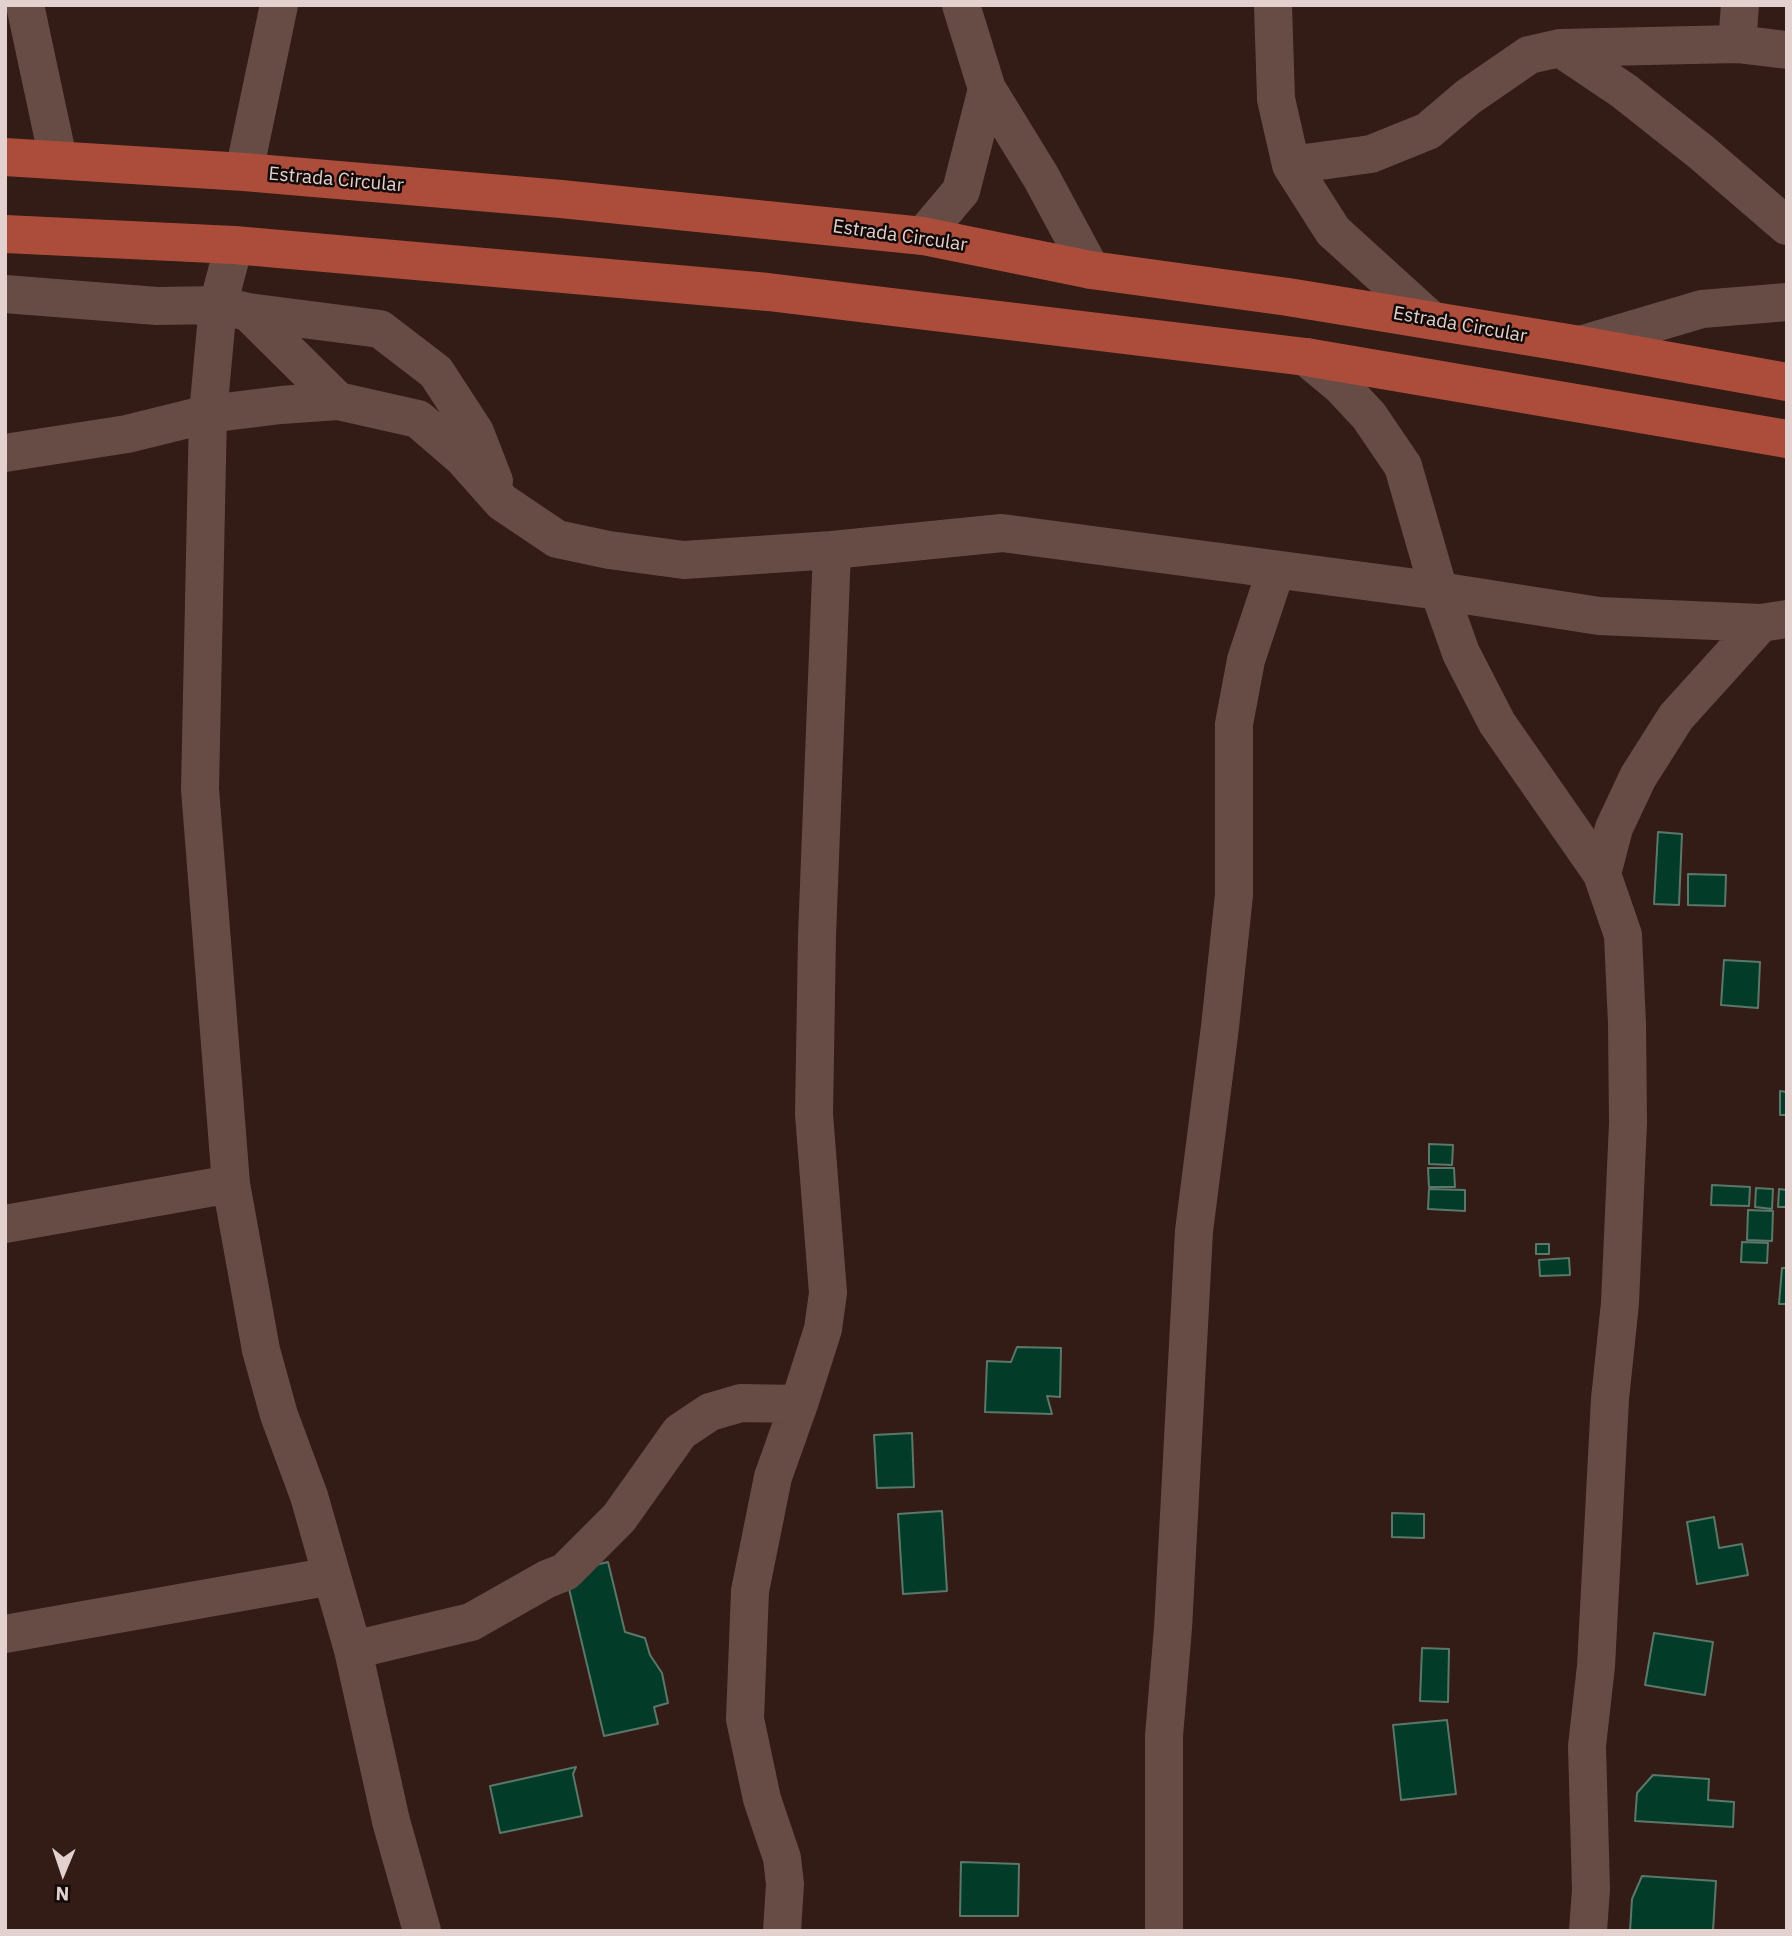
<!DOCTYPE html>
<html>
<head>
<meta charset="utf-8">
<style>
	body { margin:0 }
	#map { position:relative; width:1792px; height:1936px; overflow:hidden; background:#331b16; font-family:"IBM Plex Sans",sans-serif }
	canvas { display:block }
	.frame { position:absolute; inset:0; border:7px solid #e2d1ce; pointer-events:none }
	.north { position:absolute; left:28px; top:1838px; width:70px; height:70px; -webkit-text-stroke:5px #130907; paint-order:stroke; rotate:182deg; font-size:19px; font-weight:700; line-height:28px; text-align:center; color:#e2d1ce }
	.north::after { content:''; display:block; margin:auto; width:24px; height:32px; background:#e2d1ce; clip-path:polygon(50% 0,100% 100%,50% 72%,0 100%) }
</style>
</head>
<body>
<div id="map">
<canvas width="1792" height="1936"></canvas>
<div class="frame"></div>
<div class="north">N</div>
</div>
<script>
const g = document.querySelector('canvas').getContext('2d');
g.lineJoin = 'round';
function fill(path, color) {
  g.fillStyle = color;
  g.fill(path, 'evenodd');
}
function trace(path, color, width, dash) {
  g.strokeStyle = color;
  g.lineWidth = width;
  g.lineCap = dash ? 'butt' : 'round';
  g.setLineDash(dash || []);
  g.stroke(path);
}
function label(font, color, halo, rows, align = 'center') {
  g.font = font + ' "IBM Plex Sans",sans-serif';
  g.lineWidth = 5;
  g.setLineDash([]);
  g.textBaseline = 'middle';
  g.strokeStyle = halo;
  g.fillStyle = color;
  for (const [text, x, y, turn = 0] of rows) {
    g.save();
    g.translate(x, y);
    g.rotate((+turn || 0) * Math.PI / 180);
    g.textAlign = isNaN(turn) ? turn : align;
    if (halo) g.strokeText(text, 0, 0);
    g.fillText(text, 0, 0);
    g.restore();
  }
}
const building = new Path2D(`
	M 1658,832 L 1682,834 L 1679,905 L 1654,904 Z
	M 1688,874 L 1726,875 L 1725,906 L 1688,905 Z
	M 1724,960 L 1760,962 L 1758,1008 L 1721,1005 Z
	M 1780,1091 L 1787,1092 L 1787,1115 L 1780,1115 Z
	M 1429,1144 L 1453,1145 L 1452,1165 L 1429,1164 Z
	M 1428,1168 L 1454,1168 L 1455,1187 L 1429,1187 Z
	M 1712,1185 L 1750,1187 L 1749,1206 L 1711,1205 Z
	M 1756,1188 L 1773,1189 L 1772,1209 L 1755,1207 Z
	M 1429,1189 L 1465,1190 L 1465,1211 L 1428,1209 Z
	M 1779,1189 L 1787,1190 L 1787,1207 L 1778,1207 Z
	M 1748,1210 L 1773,1211 L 1772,1241 L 1747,1240 Z
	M 1742,1242 L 1768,1243 L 1767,1263 L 1741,1262 Z
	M 1536,1244 L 1549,1244 L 1549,1254 L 1536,1254 Z
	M 1569,1258 L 1570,1275 L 1540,1276 L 1539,1260 Z
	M 1782,1268 L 1787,1268 L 1787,1304 L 1779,1304 Z
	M 1017,1347 L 1061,1348 L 1060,1397 L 1047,1396 L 1052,1414 L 985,1412 L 987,1361 L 1011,1362 Z
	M 912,1433 L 914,1487 L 877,1488 L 874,1435 Z
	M 942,1511 L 947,1591 L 903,1594 L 898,1514 Z
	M 1392,1513 L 1424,1514 L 1424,1538 L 1392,1537 Z
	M 1714,1517 L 1719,1548 L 1742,1544 L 1748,1575 L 1697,1584 L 1687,1522 Z
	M 608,1562 L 625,1632 L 645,1638 L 650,1655 L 662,1673 L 668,1703 L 654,1707 L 658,1724 L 604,1736 L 565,1572 Z
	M 1654,1633 L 1713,1642 L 1705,1695 L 1645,1685 Z
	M 1422,1648 L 1449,1649 L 1448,1702 L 1420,1701 Z
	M 1447,1720 L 1456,1794 L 1401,1800 L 1393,1725 Z
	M 576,1767 L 573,1774 L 582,1816 L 500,1833 L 490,1786 Z
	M 1653,1775 L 1709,1779 L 1708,1800 L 1734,1802 L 1733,1827 L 1635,1821 L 1637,1793 Z
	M 961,1862 L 1019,1864 L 1018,1916 L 960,1916 Z
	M 1642,1876 L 1716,1881 L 1713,1931 L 1630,1931 L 1632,1899 Z`);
const minor = new Path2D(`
	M 25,5 L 58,159
	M 961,5 L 987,89 L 1041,177 L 1091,270
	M 1273,5 L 1276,99 L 1291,165 L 1333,231 L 1431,320
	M 1737,44 L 1740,5
	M 1560,48 L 1624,91 L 1701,152 L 1787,226
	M 1291,165 L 1371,154 L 1428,131 L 1468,97 L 1529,55 L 1560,48 L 1737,44 L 1787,50
	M 244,172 L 279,5
	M 923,236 L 961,191 L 987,89
	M 234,245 L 218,305 L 208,414 L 200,789 L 231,1184 L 261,1350 L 279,1415 L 309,1496 L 353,1650 L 391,1821 L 422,1931
	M 5,294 L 157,306 L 218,305 L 248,312 L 380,329 L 436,372 L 475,432 L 494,481
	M 248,312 L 338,401
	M 1580,345 L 1702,309 L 1787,302
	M 1306,357 L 1342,387 L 1369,416 L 1403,466 L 1439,591 L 1461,653 L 1497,723 L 1602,874 L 1623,935 L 1627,1024 L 1628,1123 L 1620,1303 L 1610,1399 L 1596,1666 L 1587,1746 L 1591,1889 L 1588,1931
	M 5,453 L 127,434 L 208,414 L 281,405 L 338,401 L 418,419 L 462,457 L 502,502 L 557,539 L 609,550 L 684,560 L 832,550 L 1002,533 L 1439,591 L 1599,616 L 1761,623 L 1787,619
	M 1602,874 L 1614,828 L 1638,777 L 1676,717 L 1761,623
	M 5,1224 L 231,1184
	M 5,1634 L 332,1576
	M 353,1650 L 471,1622 L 547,1579 L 565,1572 L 619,1518 L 680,1432 L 710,1412 L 741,1403 L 799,1404
	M 782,1931 L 785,1884 L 782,1858 L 762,1799 L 745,1719 L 750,1591 L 773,1477 L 799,1404 L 823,1329 L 828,1293 L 814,1114 L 817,936 L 832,550
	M 1164,1931 L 1164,1736 L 1173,1628 L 1194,1231 L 1220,1027 L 1234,895 L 1234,724 L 1246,660 L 1276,570`);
const major = new Path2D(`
	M 5,157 L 244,172 L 561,199 L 923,236 L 1091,270 L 1288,297 L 1580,345 L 1787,382
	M 5,234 L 234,245 L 768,292 L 1306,357 L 1787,439`);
const streetNames = [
	["Estrada Circular",336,180,5],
	["Estrada Circular",900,236,8],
	["Estrada Circular",1460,325,10]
];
fill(building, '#023c29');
trace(building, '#5b7769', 2);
trace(minor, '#674c46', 38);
trace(major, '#ac4d3c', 38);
label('19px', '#e2d1ce', '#130907', streetNames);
</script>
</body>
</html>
